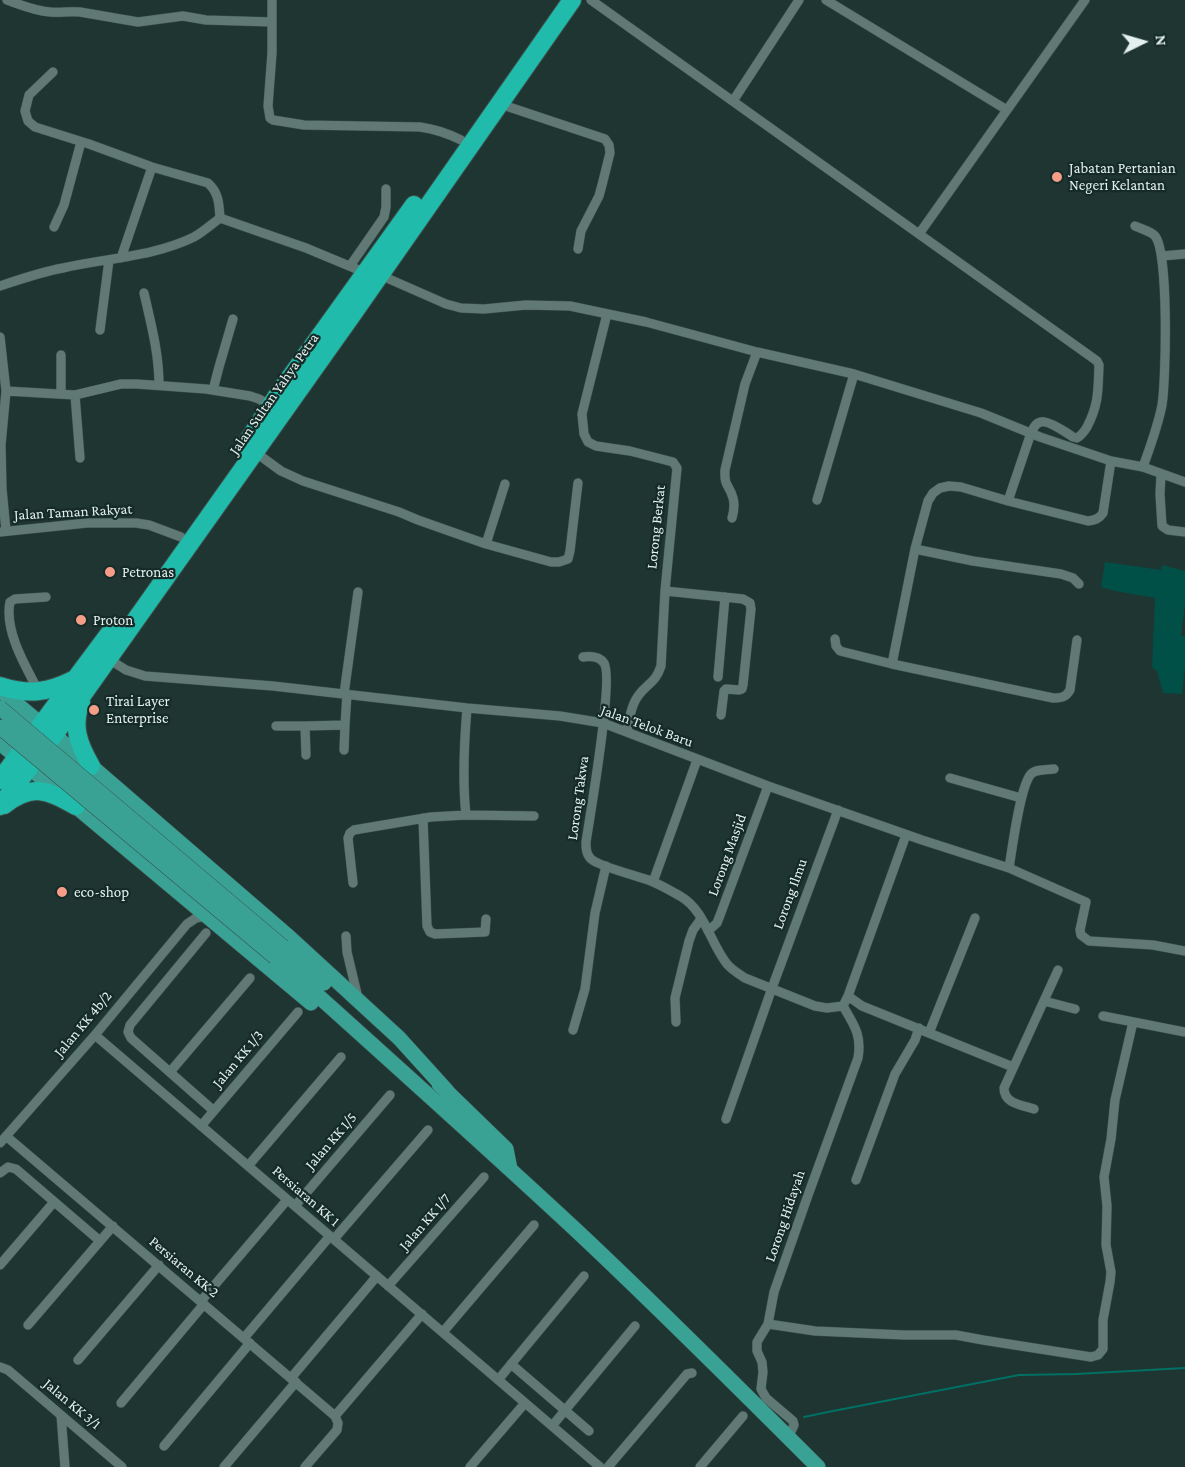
<!DOCTYPE html>
<html>
<head>
<meta charset="utf-8">
<style>
	body { margin:0 }
	#map { position:relative; width:1185px; height:1467px; overflow:hidden; background:#1f3532; font-family:"Crimson Pro",serif }
	canvas { display:block }
	.north { position:absolute; left:1113px; top:12px; width:60px; height:60px; -webkit-text-stroke:4px #152b28; paint-order:stroke; rotate:85deg; font-size:16px; font-weight:700; line-height:24px; text-align:center; color:#e3f0ee }
	.north::after { content:''; display:block; margin:auto; width:21px; height:27px; background:#e3f0ee; clip-path:polygon(50% 0,100% 100%,50% 72%,0 100%) }
</style>
</head>
<body>
<div id="map">
<canvas width="1185" height="1467"></canvas>
<div class="north">N</div>
</div>
<script>
const g = document.querySelector('canvas').getContext('2d');
g.lineJoin = 'round';
function fill(path, color) {
  g.fillStyle = color;
  g.fill(path, 'evenodd');
}
function trace(path, color, width, dash) {
  g.strokeStyle = color;
  g.lineWidth = width;
  g.lineCap = dash ? 'butt' : 'round';
  g.setLineDash(dash || []);
  g.stroke(path);
}
function label(font, color, halo, rows, align = 'center') {
  g.font = font + ' "Crimson Pro",serif';
  g.lineWidth = 4.5;
  g.setLineDash([]);
  g.textBaseline = 'middle';
  g.strokeStyle = halo;
  g.fillStyle = color;
  for (const [text, x, y, turn = 0] of rows) {
    g.save();
    g.translate(x, y);
    g.rotate((+turn || 0) * Math.PI / 180);
    g.textAlign = isNaN(turn) ? turn : align;
    if (halo) g.strokeText(text, 0, 0);
    g.fillText(text, 0, 0);
    g.restore();
  }
}
const green = new Path2D(`
	M 1105,562 L 1161,570 L 1162,565 L 1185,571 L 1185,605 L 1181,635 L 1185,637 L 1185,666 L 1182,694 L 1163,693 L 1157,671 L 1152,667 L 1155,598 L 1115,591 L 1101,587 Z`);
const stream = new Path2D(`
	M 804,1417 L 833,1411 L 1019,1375 L 1076,1374 L 1185,1368`);
const street = new Path2D(`
	M 7,0 C 21,5 35,11 50,12 C 60,13 70,11 80,12 L 138,22 L 183,16 L 206,20 L 272,22
	M 272,0 L 272,53 L 268,106 L 270,118 L 273,120 L 304,125 L 420,127 C 435,129 447,133 461,140
	M 591,0 L 1097,361 L 1099,365 C 1098,390 1099,404 1087,427 C 1084,432 1082,435 1077,438 L 1073,437 C 1067,433 1048,420 1041,422 C 1035,423 1033,429 1031,433 L 1008,501
	M 826,0 L 1007,110
	M 53,72 L 29,95 L 25,111 L 28,121 L 35,127 L 89,144 L 152,167 L 208,183 C 219,193 219,204 220,218
	M 733,101 L 799,0
	M 500,104 L 605,139 L 609,145 L 610,153 L 602,185 L 599,196 L 581,231 L 578,249
	M 1135,226 C 1141,229 1151,231 1155,236 C 1169,252 1166,381 1162,405 C 1158,426 1150,447 1143,467
	M 54,227 L 64,205 L 81,142
	M 919,234 L 1085,0
	M 1162,256 L 1185,254
	M 121,258 L 152,167
	M 350,266 L 384,217 L 386,207 L 386,189
	M 380,275 L 446,304 L 461,308 L 484,309 L 526,305 L 570,306 L 646,322 L 757,352 L 854,374 L 981,413 L 1040,437 L 1111,461 L 1143,467 L 1185,482
	M 0,286 C 21,279 41,272 63,268 C 106,258 153,257 194,237 C 203,232 212,224 220,218 L 306,248 L 366,273
	M 144,293 C 151,324 159,353 159,385
	M 607,314 L 582,414 L 584,434 L 588,442 L 596,446 L 630,451 L 673,462 L 677,468 L 665,591 L 661,666 C 655,684 648,682 638,696 C 631,706 629,720 627,732
	M 100,330 L 109,260
	M 0,337 L 6,391 L 1,445 L 2,489 L 6,531
	M 213,390 L 219,367 L 233,319
	M 6,391 L 75,395 L 121,384 L 137,384 L 206,389 L 250,396 L 259,399 L 271,406
	M 61,393 L 61,355
	M 75,395 L 80,458
	M 255,452 L 281,471 L 303,481 L 399,512 L 418,520 L 486,544 L 551,562 L 559,562 L 568,559 L 570,551 L 578,483
	M 1161,474 L 1160,494 L 1162,526 L 1168,530 L 1185,532
	M 817,500 L 854,374
	M 732,518 C 734,511 735,505 733,498 C 729,484 724,487 725,470 L 745,384 L 757,352
	M 0,532 L 87,523 L 136,523 L 149,525 L 181,537
	M 486,544 L 505,484
	M 915,549 L 973,561 L 1061,574 L 1073,578 L 1079,584
	M 665,591 L 743,599 L 750,603 L 751,609 L 743,685 L 742,689 L 739,690 L 726,689 L 724,691 L 721,715
	M 835,639 L 836,646 L 840,651 L 892,664 L 915,549 L 928,501 L 933,493 L 940,488 L 949,486 L 961,487 L 1008,501 L 1088,521 C 1095,520 1099,519 1103,513 L 1111,461
	M 583,657 C 591,656 599,656 604,663 C 614,677 590,816 586,842 C 586,848 586,854 591,859 C 600,867 638,876 651,881 C 661,885 671,891 680,896 C 705,910 710,943 727,964 C 732,970 739,974 745,978 L 815,1006 L 827,1008 L 843,1006
	M 107,658 L 126,670 L 145,676 L 273,686 L 467,708 L 560,716 L 603,723 L 768,786 L 922,840 L 1009,868 L 1086,902 L 1080,930 L 1081,935 L 1089,941 L 1153,945 L 1185,951
	M 892,664 L 1053,698 C 1062,698 1066,697 1070,690 L 1077,640
	M 718,677 L 725,597
	M 39,692 C 26,667 4,631 10,602 L 15,599 L 46,597
	M 344,694 L 358,592
	M 276,726 L 305,726
	M 344,750 L 345,725
	M 306,755 L 305,726 L 345,725 L 347,694
	M 950,778 L 1021,798
	M 466,815 C 462,779 464,744 467,708
	M 423,818 L 427,926 L 430,932 L 435,934 L 485,932 L 486,919
	M 1009,868 C 1012,850 1020,786 1031,774 C 1036,769 1046,770 1054,769
	M 653,882 L 697,760
	M 353,883 L 348,838 L 350,833 L 354,830 L 431,817 L 466,815 L 534,816
	M 708,931 L 717,923 L 719,918 L 768,786
	M 206,933 L 130,1025 L 128,1032 L 131,1038 L 214,1111
	M 346,936 L 347,952 L 358,998
	M 848,996 L 862,1006 L 872,1010 L 1013,1067
	M 1044,1001 L 1075,1009
	M 843,1006 L 848,996 L 906,835
	M 1103,1016 L 1185,1032
	M 676,1022 L 675,998 L 689,941 L 693,930 L 701,919
	M 573,1030 L 585,989 L 595,913 L 606,866
	M 929,1033 L 975,918
	M 95,1035 L 600,1467
	M 170,1072 L 250,978
	M 1034,1109 C 1022,1105 1004,1104 1004,1088 L 1058,970
	M 726,1119 L 772,988 L 838,810
	M 201,1126 L 298,1012
	M 6,1136 L 335,1416 L 338,1423 L 337,1430 L 305,1467
	M 0,1143 L 95,1035 L 187,924 L 196,918 L 206,916
	M 248,1166 L 341,1057
	M 0,1173 L 8,1167 L 16,1169 L 100,1241
	M 856,1180 L 895,1074 L 915,1040 L 919,1028
	M 295,1206 L 390,1095
	M 334,1239 L 428,1130
	M 0,1265 L 54,1202
	M 388,1286 L 484,1177
	M 201,1301 L 287,1200
	M 768,1324 L 815,1331 L 904,1335 L 956,1335 L 983,1340 L 1091,1357 L 1098,1355 L 1103,1349 L 1103,1320 L 1110,1282 L 1111,1272 L 1106,1245 L 1107,1206 L 1104,1177 L 1111,1139 L 1115,1100 L 1133,1022
	M 28,1325 L 113,1226
	M 443,1332 L 534,1225
	M 244,1338 L 330,1236
	M 78,1360 L 159,1265
	M 511,1364 L 589,1431
	M 0,1367 L 8,1370 L 122,1467
	M 291,1378 L 377,1276
	M 498,1380 L 584,1276
	M 121,1403 L 204,1304
	M 61,1415 L 65,1467
	M 335,1416 L 422,1314
	M 552,1426 L 635,1326
	M 788,1438 L 794,1425 L 793,1421 L 766,1398 L 761,1389 L 763,1372 L 762,1362 L 757,1351 L 757,1342 L 768,1324 L 774,1292 L 807,1198 L 858,1058 C 862,1035 854,1025 843,1006
	M 164,1446 L 250,1343
	M 224,1467 L 296,1382
	M 470,1467 L 525,1403
	M 608,1467 L 687,1374 L 692,1373
	M 700,1467 L 743,1416`);
const primary = new Path2D(`
	M 0,690 L 91,766 L 289,937 L 399,1038 L 447,1091
	M 0,743 L 311,1003
	M 283,947 L 324,983
	M 275,957 C 376,1048 478,1139 578,1232 C 659,1308 739,1388 818,1467
	M 439,1084 L 506,1149 L 510,1169`);
const highway = new Path2D(`
	M 244,447 L 279,393 L 414,205
	M 0,686 C 28,695 47,693 73,680
	M 81,702 C 71,726 79,745 91,766
	M 0,780 L 112,630
	M 4,805 C 33,783 47,790 76,806
	M 0,806 L 54,735 L 352,315 L 572,0`);
const primaryBridge = new Path2D(`
	M 0,708 L 283,947
	M 0,727 L 275,957`);
const markers = [
	[1057,177,6,"#f49e87"],
	[110,572,6,"#f49e87"],
	[81,620,6,"#f49e87"],
	[94,710,6,"#f49e87"],
	[62,892,6,"#f49e87"]
];
const poiNames = [
	["Jabatan Pertanian",1069,168],
	["Negeri Kelantan",1069,185],
	["Petronas",122,572],
	["Proton",93,620],
	["Tirai Layer",106,701],
	["Enterprise",106,718],
	["eco-shop",74,892]
];
const streetNames = [
	["Jalan Sultan Yahya Petra",274,394,-55],
	["Jalan Taman Rakyat",73,512,-3],
	["Lorong Berkat",656,527,-84],
	["Jalan Telok Baru",647,726,20],
	["Lorong Takwa",578,798,-82],
	["Lorong Masjid",727,855,-70],
	["Lorong Ilmu",790,894,-70],
	["Jalan KK 4b/2",83,1024,-50],
	["Jalan KK 1/3",238,1059,-50],
	["Jalan KK 1/5",331,1141,-49],
	["Persiaran KK 1",306,1196,41],
	["Lorong Hidayah",785,1216,-71],
	["Jalan KK 1/7",425,1222,-49],
	["Persiaran KK 2",184,1267,40],
	["Jalan KK 3/1",72,1404,40]
];
fill(green, '#005048');
trace(stream, '#007064', 2);
trace(street, '#3c504d', 10);
trace(primary, '#3c504d', 16);
trace(highway, '#3c504d', 20);
trace(street, '#617975', 9);
trace(primary, '#3aa195', 15);
trace(highway, '#20bbaa', 18);
trace(primaryBridge, '#3c504d', 16, []);
trace(primaryBridge, '#3aa195', 15);
for (const [x, y, r, color] of markers) {
  const dot = new Path2D();
  dot.arc(x, y, r, 0, 2 * Math.PI);
  g.fillStyle = color;
  g.fill(dot);
  trace(dot, '#152b28', 2);
}
label('15px', '#e3f0ee', '#152b28', poiNames, 'left');
label('15px', '#e3f0ee', '#152b28', streetNames);
</script>
</body>
</html>
